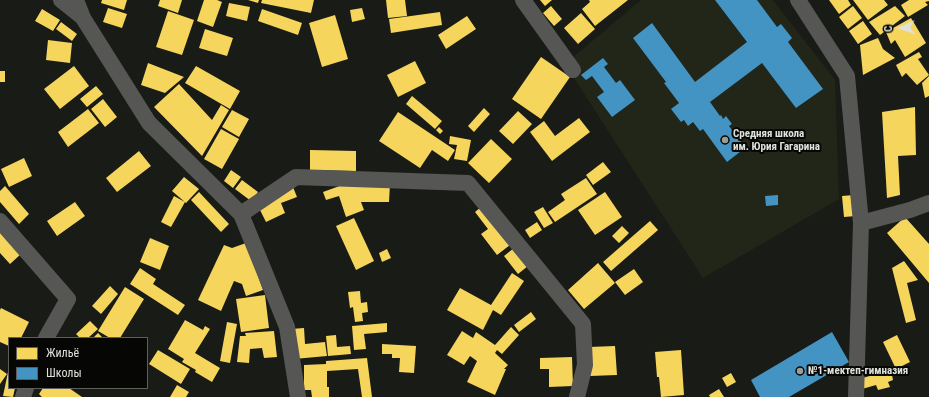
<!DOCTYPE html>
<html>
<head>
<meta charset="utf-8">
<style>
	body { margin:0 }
	#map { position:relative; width:929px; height:397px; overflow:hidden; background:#191b16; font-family:"Roboto Condensed",sans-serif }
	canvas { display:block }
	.legend { position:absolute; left:8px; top:337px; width:140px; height:52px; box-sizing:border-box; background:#060704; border:1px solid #5d5f5a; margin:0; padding:5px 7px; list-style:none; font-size:12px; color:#dfe2dc }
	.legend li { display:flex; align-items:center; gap:8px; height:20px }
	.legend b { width:20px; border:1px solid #5d5f5a }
	.north { position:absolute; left:881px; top:8px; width:40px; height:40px; -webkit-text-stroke:3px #060704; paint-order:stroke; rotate:267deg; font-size:11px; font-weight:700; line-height:16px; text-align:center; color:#dfe2dc }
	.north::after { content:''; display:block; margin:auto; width:14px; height:18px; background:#dfe2dc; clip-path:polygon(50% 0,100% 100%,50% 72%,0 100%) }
</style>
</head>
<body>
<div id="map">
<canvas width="929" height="397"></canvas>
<ul class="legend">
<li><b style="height:11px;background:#f6d55c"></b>Жильё</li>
<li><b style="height:11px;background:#4393c3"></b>Школы</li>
</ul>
<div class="north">С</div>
</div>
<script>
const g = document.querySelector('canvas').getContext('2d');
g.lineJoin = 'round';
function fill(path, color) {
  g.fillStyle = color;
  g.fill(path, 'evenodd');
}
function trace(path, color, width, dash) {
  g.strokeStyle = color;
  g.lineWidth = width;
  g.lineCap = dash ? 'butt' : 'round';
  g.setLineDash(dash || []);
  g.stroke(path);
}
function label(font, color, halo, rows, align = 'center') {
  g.font = font + ' "Roboto Condensed",sans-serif';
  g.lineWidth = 4;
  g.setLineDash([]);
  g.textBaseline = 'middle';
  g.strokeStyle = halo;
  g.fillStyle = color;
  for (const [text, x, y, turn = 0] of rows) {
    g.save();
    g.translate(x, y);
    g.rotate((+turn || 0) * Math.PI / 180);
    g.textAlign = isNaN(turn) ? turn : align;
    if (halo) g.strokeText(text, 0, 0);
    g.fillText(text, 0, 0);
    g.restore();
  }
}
const built = new Path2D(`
	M 641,0 L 773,0 L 835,80 L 839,199 L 703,278 L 565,64 Z`);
const homes = new Path2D(`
	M 102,0 L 127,0 L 124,10 L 101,3 Z
	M 160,0 L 182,0 L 178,13 L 158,6 Z
	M 204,0 L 217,0 L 222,2 L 213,27 L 197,21 Z
	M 248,0 L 259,0 L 258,3 Z
	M 262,0 L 314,0 L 311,13 L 261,3 Z
	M 386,0 L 405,0 L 407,16 L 388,18 Z
	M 540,0 L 552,0 L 545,6 Z
	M 589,0 L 628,0 L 595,26 L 582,9 L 590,2 Z
	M 829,0 L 848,0 L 851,5 L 839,14 Z
	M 853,0 L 884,0 L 888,5 L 868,20 Z
	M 909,0 L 929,0 L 929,1 L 925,2 L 928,5 L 908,17 L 901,5 Z
	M 229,3 L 250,7 L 247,21 L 226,16 Z
	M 551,6 L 562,19 L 554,26 L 543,13 Z
	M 853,6 L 862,18 L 848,29 L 839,17 Z
	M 895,6 L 905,16 L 880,35 L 869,22 Z
	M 108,8 L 127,14 L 122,28 L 103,22 Z
	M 362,8 L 365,19 L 352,22 L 350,10 Z
	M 42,9 L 60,20 L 53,31 L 35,21 Z
	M 262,9 L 302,23 L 298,35 L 258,21 Z
	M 168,11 L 194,20 L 182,55 L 156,47 Z
	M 440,12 L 442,25 L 391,33 L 389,19 Z
	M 581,13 L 595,29 L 578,44 L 564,28 Z
	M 335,15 L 348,59 L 322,67 L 309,23 Z
	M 467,16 L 476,29 L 446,49 L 438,35 Z
	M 911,18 L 926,43 L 905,57 L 895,40 L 891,44 L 886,32 Z
	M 863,21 L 872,34 L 858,44 L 849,31 Z
	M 61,22 L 77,34 L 72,41 L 56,29 Z
	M 205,29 L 233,38 L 227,56 L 199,48 Z
	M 878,38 L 883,49 L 895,58 L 863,75 L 860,45 Z
	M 48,40 L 72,43 L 70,63 L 46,60 Z
	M 919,52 L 922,57 L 918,59 L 929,75 L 917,85 L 906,73 L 902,77 L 896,65 Z
	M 541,57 L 570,77 L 541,119 L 512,99 Z
	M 415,61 L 426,83 L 398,97 L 387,75 Z
	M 148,63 L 184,77 L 165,93 L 141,85 Z
	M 74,66 L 89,86 L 60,109 L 44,89 Z
	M 196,66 L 240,91 L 230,109 L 185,83 Z
	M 0,71 L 5,71 L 5,82 L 0,82 Z
	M 929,76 L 929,96 L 925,98 L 922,83 Z
	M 179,84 L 212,120 L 221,105 L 229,110 L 202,156 L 154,107 Z
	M 96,86 L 103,94 L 87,107 L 80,99 Z
	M 412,96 L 442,121 L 435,129 L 406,104 Z
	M 103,99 L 117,117 L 105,127 L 91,109 Z
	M 915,107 L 916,155 L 898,156 L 900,195 L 887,198 L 882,112 Z
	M 484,108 L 490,114 L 474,132 L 468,126 Z
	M 88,109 L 99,123 L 68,147 L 58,132 Z
	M 232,110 L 249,119 L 239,137 L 222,127 Z
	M 518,111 L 532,124 L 513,144 L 499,131 Z
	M 398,112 L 455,150 L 448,161 L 432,150 L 420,168 L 379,141 Z
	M 579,118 L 590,132 L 552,161 L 530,132 L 544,121 L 555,136 Z
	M 439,127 L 443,131 L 440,134 L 436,130 Z
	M 221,129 L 239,139 L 222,169 L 204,159 Z
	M 450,136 L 471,140 L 467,161 L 454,159 L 457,145 L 449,144 Z
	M 491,139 L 512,159 L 489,183 L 468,163 Z
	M 310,150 L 356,151 L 356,171 L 310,170 Z
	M 139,151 L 151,166 L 117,192 L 106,178 Z
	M 24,158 L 32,176 L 9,187 L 1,169 Z
	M 603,162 L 611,172 L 593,185 L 586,175 Z
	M 231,170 L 241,177 L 233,188 L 224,181 Z
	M 184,177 L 199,189 L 186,203 L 172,191 Z
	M 586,178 L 597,194 L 555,222 L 548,212 L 565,200 L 561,194 Z
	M 242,180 L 258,192 L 251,201 L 235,189 Z
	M 345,184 L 390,184 L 389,202 L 361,202 L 364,210 L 346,217 L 339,196 L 326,200 L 323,192 Z
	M 5,186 L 29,214 L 19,224 L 0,202 L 0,191 Z
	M 293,187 L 297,197 L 281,203 L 285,213 L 266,222 L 258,206 Z
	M 199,192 L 229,224 L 221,232 L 191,200 Z
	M 605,192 L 622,217 L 595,235 L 578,210 Z
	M 854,195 L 856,216 L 844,217 L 842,196 Z
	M 174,196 L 185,202 L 171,227 L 161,222 Z
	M 75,202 L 85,216 L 57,236 L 47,221 Z
	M 481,207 L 510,245 L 497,255 L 481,234 L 488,229 L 475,212 Z
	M 543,207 L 553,223 L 544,228 L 534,212 Z
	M 905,217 L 929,244 L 929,283 L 887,233 Z
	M 354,218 L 374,261 L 356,270 L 336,226 Z
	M 650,221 L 658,230 L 611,271 L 603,262 Z
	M 537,222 L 542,230 L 530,238 L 525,230 Z
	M 622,226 L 629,233 L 619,243 L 612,236 Z
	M 0,230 L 21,254 L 10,264 L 0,253 Z
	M 150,238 L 169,246 L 160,270 L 140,262 Z
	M 246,243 L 263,290 L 246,296 L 242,284 L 234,281 L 221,311 L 198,300 L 224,245 L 232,248 Z
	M 514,248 L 528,266 L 518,274 L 504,256 Z
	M 387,249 L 391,258 L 382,262 L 379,253 Z
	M 904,261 L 918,280 L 907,283 L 916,320 L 906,323 L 892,268 Z
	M 598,263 L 615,283 L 584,309 L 568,290 Z
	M 140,268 L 156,279 L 153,284 L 185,305 L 178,315 L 130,284 Z
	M 634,269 L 643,282 L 625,295 L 615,282 Z
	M 512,273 L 524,281 L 501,315 L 493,310 L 483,330 L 447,310 L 460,288 L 491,305 Z
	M 110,286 L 118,294 L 101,314 L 92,306 Z
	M 125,287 L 144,299 L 120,338 L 110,338 L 98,331 Z
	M 360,291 L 361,303 L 367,302 L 368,312 L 362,313 L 363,321 L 355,322 L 353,307 L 350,308 L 348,292 Z
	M 265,295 L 269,328 L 241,332 L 236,299 Z
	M 1,308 L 29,322 L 21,338 L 9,338 L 9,346 L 0,342 L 0,310 Z
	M 531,312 L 536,319 L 519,332 L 514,325 Z
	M 185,320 L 203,330 L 205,326 L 210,329 L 195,353 L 220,368 L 212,382 L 195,372 L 196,370 L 182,362 L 184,359 L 168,349 Z
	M 90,321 L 98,329 L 88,338 L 80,338 L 76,334 Z
	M 227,322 L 237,324 L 230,363 L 220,361 Z
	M 387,323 L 387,332 L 364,334 L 366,349 L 354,350 L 352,326 Z
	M 511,327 L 519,335 L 502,354 L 497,350 L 495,353 L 508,365 L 504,369 L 506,369 L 495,395 L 467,382 L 477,361 L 470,356 L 464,365 L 447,355 L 462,331 L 473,338 L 476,332 L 495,345 Z
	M 304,328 L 305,344 L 325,342 L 327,356 L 294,359 L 291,329 Z
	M 274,331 L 277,357 L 264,358 L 262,348 L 250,349 L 249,363 L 237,362 L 240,336 L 246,336 L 245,333 Z
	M 98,333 L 103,338 L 93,338 Z
	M 336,335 L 337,347 L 350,346 L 351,354 L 328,356 L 326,336 Z
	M 897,335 L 910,362 L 896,369 L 883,342 Z
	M 382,344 L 416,346 L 414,373 L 399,372 L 400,358 L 392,358 L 392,354 L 382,354 Z
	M 615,346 L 617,375 L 590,376 L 589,347 Z
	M 158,350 L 190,369 L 181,384 L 149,364 Z
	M 681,350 L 684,395 L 661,397 L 659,377 L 657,377 L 655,352 Z
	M 572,357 L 573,386 L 549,387 L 549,369 L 540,369 L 540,358 Z
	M 367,358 L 372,397 L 362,397 L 358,369 L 327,371 L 327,387 L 329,387 L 329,397 L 312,397 L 311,390 L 304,390 L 304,365 L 326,364 L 326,361 Z
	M 0,369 L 7,374 L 0,384 Z
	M 891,370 L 893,380 L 888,382 L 890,387 L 878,390 L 876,385 L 862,389 L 859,379 Z
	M 8,372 L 9,388 L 15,388 L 13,397 L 3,396 Z
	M 731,373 L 736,382 L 727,387 L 722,378 Z
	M 177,385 L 189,392 L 186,397 L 170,397 Z
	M 43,388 L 69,388 L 82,397 L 42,397 L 39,394 Z
	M 719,389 L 724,397 L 710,397 L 709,395 Z`);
const schools = new Path2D(`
	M 715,0 L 757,0 L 777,27 L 781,24 L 792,38 L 788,42 L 823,89 L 796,108 L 762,63 L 710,102 L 720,116 L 721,115 L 723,119 L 726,116 L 732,124 L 729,126 L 732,130 L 734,128 L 739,135 L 737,136 L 745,148 L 727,162 L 703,129 L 700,131 L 693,122 L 688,126 L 684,120 L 681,122 L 671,109 L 679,103 L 664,83 L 666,82 L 633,38 L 652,23 L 695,82 L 747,42 Z
	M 603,58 L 608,64 L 604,67 L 616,83 L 620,80 L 635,100 L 612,117 L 597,97 L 604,92 L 592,76 L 586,80 L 581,75 Z
	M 778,195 L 778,205 L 766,206 L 765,196 Z
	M 832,332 L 849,362 L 789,397 L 760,397 L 751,380 Z`);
const minor = new Path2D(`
	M 61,0 L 81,16
	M 76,0 L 83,18 L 149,123 L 241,214 L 287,327 L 298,397
	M 523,0 L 573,70
	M 798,0 L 847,76 L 861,223 L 856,397
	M 241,214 L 296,177 L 468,183 L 583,324 L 585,365 L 577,397
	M 0,221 L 68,299 L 46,338
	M 861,223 L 910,210 L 929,203
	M 23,397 L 26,388`);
const markers = [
	[725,140,4,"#9a9c97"],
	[800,371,4,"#9a9c97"]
];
const poiNames = [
	["Средняя школа",733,134],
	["им. Юрия Гагарина",733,147],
	["№1-мектеп-гимназия",808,371]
];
fill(built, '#212618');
fill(homes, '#f6d55c');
fill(schools, '#4393c3');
trace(minor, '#565754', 16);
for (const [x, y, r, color] of markers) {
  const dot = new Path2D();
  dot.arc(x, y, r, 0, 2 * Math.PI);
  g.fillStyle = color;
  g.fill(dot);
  trace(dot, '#060704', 1.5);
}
label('bold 11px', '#dfe2dc', '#060704', poiNames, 'left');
</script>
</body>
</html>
